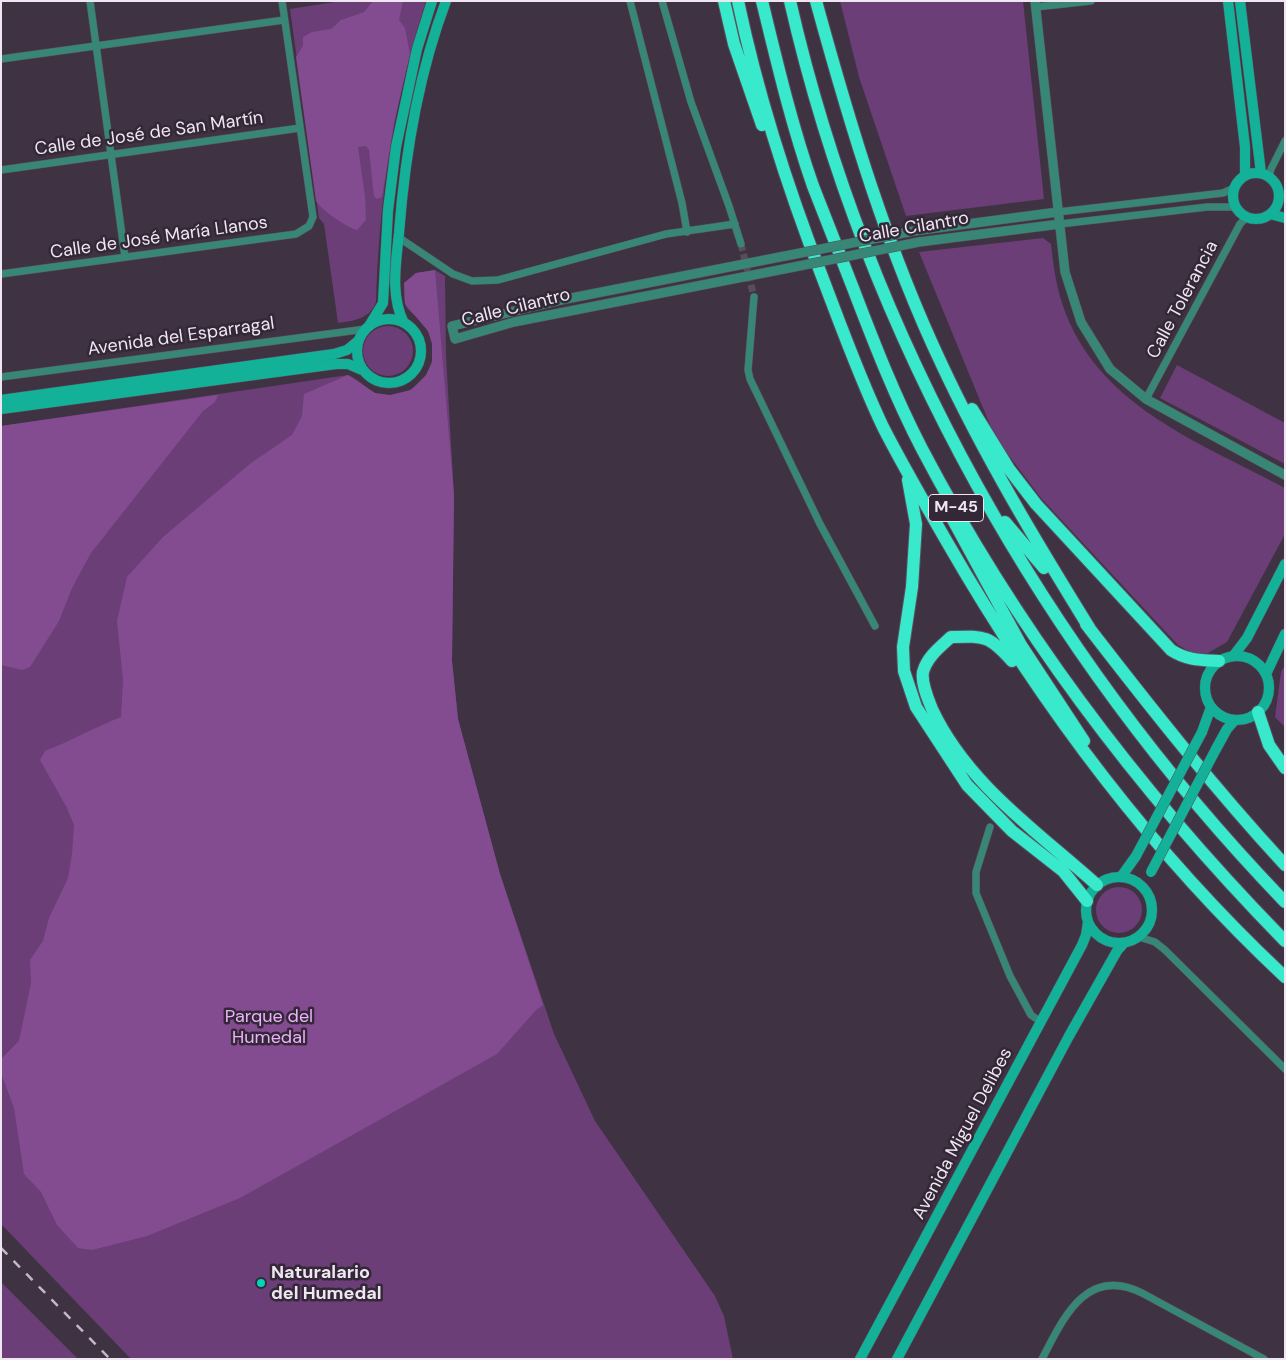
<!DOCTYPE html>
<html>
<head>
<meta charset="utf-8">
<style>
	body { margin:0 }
	#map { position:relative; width:1286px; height:1360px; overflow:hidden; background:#3f3242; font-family:"DM Sans",sans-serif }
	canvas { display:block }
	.frame { position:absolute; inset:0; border:2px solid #eee6f0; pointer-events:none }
</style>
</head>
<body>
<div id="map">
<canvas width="1286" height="1360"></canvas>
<div class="frame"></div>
</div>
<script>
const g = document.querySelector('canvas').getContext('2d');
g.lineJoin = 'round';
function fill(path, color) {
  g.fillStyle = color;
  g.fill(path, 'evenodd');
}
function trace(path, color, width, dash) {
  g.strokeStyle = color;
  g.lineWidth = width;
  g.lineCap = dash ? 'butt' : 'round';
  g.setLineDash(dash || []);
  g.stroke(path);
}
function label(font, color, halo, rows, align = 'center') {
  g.font = font + ' "DM Sans",sans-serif';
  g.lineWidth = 5;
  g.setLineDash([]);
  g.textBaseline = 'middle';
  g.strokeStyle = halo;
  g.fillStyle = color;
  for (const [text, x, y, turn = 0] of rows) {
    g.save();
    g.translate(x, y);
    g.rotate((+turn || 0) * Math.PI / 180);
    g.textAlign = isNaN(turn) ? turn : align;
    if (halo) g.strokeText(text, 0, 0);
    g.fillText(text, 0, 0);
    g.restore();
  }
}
const green = new Path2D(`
	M 341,1 L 426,1 C 394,99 379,199 376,302 C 370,319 353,321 338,323 L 324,224 L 319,218 L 290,9 Z
	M 840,1 L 1023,1 L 1044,199 L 906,216 L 859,77 Z
	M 1043,238 L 1051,244 C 1053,264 1056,284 1062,303 C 1095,405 1199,442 1285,488 L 1285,534 L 1227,642 L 1208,653 L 1194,654 L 1178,645 L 1041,498 L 995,437 L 919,252 Z
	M 435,270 L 445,276 L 446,356 L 454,495 L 452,661 L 458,719 L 500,874 L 554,1034 L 595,1121 L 715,1296 L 724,1316 L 733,1359 L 131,1359 L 1,1224 L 1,426 L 348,375 C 360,379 368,392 381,395 C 394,397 407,393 417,385 C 437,370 437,341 422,322 C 418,316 409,313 406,306 C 403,300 405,290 404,283 L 416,273 Z
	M363 351a25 25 0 1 1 50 0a25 25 0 1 1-50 0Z
	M 1177,365 L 1285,423 L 1285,464 L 1160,398 Z
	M 1285,665 L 1285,727 L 1275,717 L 1281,672 Z
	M1096 910a23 23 0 1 1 46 0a23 23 0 1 1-46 0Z
	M 1,1282 L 78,1359 L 1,1359 Z`);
const forest = new Path2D(`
	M 373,1 L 403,1 L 399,20 L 405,28 L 410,54 L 394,123 L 382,197 L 377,199 L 374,196 L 369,150 L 366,146 L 358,147 L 365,197 L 366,220 L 357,230 C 348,228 321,210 316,201 L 296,57 L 303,46 L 303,37 L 312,32 L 331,29 L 341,20 L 364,12 Z
	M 435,270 L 454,495 L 452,661 L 458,719 L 500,874 L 543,1005 L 536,1010 L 497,1054 L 240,1198 L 147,1236 L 92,1250 L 78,1248 L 57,1225 L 41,1192 L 24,1174 L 14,1108 L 1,1073 L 2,1058 L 19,1041 L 31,983 L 30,960 L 43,941 L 49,918 L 68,878 L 72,854 L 74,825 L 67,808 L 40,760 L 45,751 C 71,741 95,727 121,717 L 123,680 L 117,621 L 127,577 L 163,537 L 251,463 L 292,435 L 302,416 L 304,394 L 348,375 L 375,393 L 390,395 L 411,390 L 426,375 L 432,362 L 432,343 L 428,331 L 405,304 L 404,283 L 416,273 Z
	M 218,395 L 215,402 L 203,411 L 91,553 L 72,588 L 59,621 L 30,667 L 22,670 L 1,665 L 1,426 Z`);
const minorTunnel = new Path2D(`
	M 741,244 L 754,297`);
const minor = new Path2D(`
	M 90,1 L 125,257
	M 630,1 L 682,203 L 687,232
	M 662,1 L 691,102 L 729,206 L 741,244
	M 1036,7 L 1091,1
	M 1,59 L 284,20
	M 1,170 L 300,128
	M 1269,177 L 1271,169 L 1285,141
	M 1058,212 L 1223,193 L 1234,188
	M 1060,224 L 1207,207 L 1235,207
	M 398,237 L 453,274 L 472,281 L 498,280 L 666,234 L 735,224
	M 1,274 L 296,234 L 309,226 L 313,217 L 282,1
	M 754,297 L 748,370 L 750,379 L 820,524 L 875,626
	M 1,377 L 366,329
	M 1146,399 L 1240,224 L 1247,217
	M 990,827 L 976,872 L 976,893 L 1010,976 L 1031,1015 L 1041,1022
	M 1139,937 L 1155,942 L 1165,950 L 1285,1069
	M 1042,1359 C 1063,1319 1086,1265 1142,1293 L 1264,1359`);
const tertiary = new Path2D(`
	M 1035,1 L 1065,272 L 1081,322 L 1110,369 L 1146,399 L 1285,475
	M 914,231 L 1058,212
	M 919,242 L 1060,224
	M 785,256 L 561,300 L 452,326 L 455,339 L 514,322 L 789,268`);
const secondary = new Path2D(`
	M 1228,1 L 1245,147 L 1245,175
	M 1240,1 L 1261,173
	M1233 196a23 23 0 1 1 46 0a23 23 0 1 1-46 0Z
	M 1270,214 L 1285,218
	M357 351a32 32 0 1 1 64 0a32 32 0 1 1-64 0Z
	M 404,323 C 390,296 396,263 399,233 C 405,154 418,75 446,1
	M 369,326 L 383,303 L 388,210 L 396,147 L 417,49 L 432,1
	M 1,400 L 334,354 L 347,350 L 358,341
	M 1,409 L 336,364 L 348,364 L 362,370
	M 1234,655 L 1247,638 L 1285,564
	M1205 688a32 32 0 1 1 64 0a32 32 0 1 1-64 0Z
	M 1266,674 L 1285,634
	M 1202,732 L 1211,707
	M 1216,749 L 1227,729 L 1235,720
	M1086 910a33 33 0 1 1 66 0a33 33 0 1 1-66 0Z
	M 1121,877 L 1136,856
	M 860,1359 L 1082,945 L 1086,935 L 1088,922
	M 897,1359 L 1069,1036 L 1117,951 L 1124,943`);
const motorway = new Path2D(`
	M 724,1 L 734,44 L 762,125
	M 738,1 C 758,96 788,189 823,279 C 842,329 860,379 883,427 C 903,466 925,504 947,542 C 1039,702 1149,850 1285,977
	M 762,1 C 777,63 792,126 813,186 C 826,220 840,254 853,288 C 874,343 895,397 922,449 C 1017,630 1142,795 1285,941
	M 790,1 C 867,338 1046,654 1285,902
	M 816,1 C 850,125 887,249 942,365 C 985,457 1037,543 1090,629
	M 972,409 L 1009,469 L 1036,504 L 1171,650 C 1186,660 1200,660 1219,661
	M 908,480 L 916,524 L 912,587 L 903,647 L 904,671 L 916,707 L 967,785 L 1012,831 L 1063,871 L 1087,901
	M 947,509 L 1021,645 L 1084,741
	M 1005,522 L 1044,568
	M 1086,624 C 1150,707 1214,788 1285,865
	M 1012,661 C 989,635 984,636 951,637 C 940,647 927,657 923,672 C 921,683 928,699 932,709 C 967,784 1037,831 1097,885
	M 1258,712 L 1269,745 L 1285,768`);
const rail = new Path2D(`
	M 1,1248 L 110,1359`);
const tertiaryBridge = new Path2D(`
	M 785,256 L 914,231
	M 789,268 L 919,242`);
const secondaryBridge = new Path2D(`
	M 1136,856 L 1202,732
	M 1151,872 L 1216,749`);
const markers = [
	[261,1283,5,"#00d5b7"]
];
const shields = [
	[956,508,55]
];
const shieldNames = [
	["M-45",956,508]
];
const streetNames = [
	["Calle de José de San Martín",149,134,-8],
	["Calle Cilantro",914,228,-10],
	["Calle de José María Llanos",159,238,-8],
	["Calle Tolerancia",1183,300,-62],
	["Calle Cilantro",516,308,-14],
	["Avenida del Esparragal",181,337,-8],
	["Avenida Miguel Delibes",963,1134,-62]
];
const parkNames = [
	["Parque del",269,1017],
	["Humedal",269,1038]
];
const poiNames = [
	["Naturalario",271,1273],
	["del Humedal",271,1294]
];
fill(green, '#6b3e77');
fill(forest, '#834c91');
trace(minorTunnel, '#594d5c', 7, [7, 3.5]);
trace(minor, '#5b4f5e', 8);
trace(tertiary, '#5b4f5e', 10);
trace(secondary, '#5b4f5e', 11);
trace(motorway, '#5b4f5e', 14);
trace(minor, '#378676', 7);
trace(tertiary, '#378676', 9);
trace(secondary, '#13b198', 10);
trace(motorway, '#38e9cb', 12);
trace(rail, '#c2b9c4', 2.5, [9, 9]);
trace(tertiaryBridge, '#5b4f5e', 10, []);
trace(secondaryBridge, '#5b4f5e', 11, []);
trace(tertiaryBridge, '#378676', 9);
trace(secondaryBridge, '#13b198', 10);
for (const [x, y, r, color] of markers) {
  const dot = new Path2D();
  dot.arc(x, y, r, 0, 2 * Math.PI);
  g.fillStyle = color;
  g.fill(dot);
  trace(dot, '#342838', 2);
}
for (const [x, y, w] of shields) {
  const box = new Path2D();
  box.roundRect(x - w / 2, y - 13.5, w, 27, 4);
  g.fillStyle = '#342838';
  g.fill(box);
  trace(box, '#eee6f0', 1);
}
label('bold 16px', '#eee6f0', null, shieldNames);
label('18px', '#eee6f0', '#342838', streetNames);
label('18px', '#edb2fd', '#342838', parkNames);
label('bold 18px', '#eee6f0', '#342838', poiNames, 'left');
</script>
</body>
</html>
